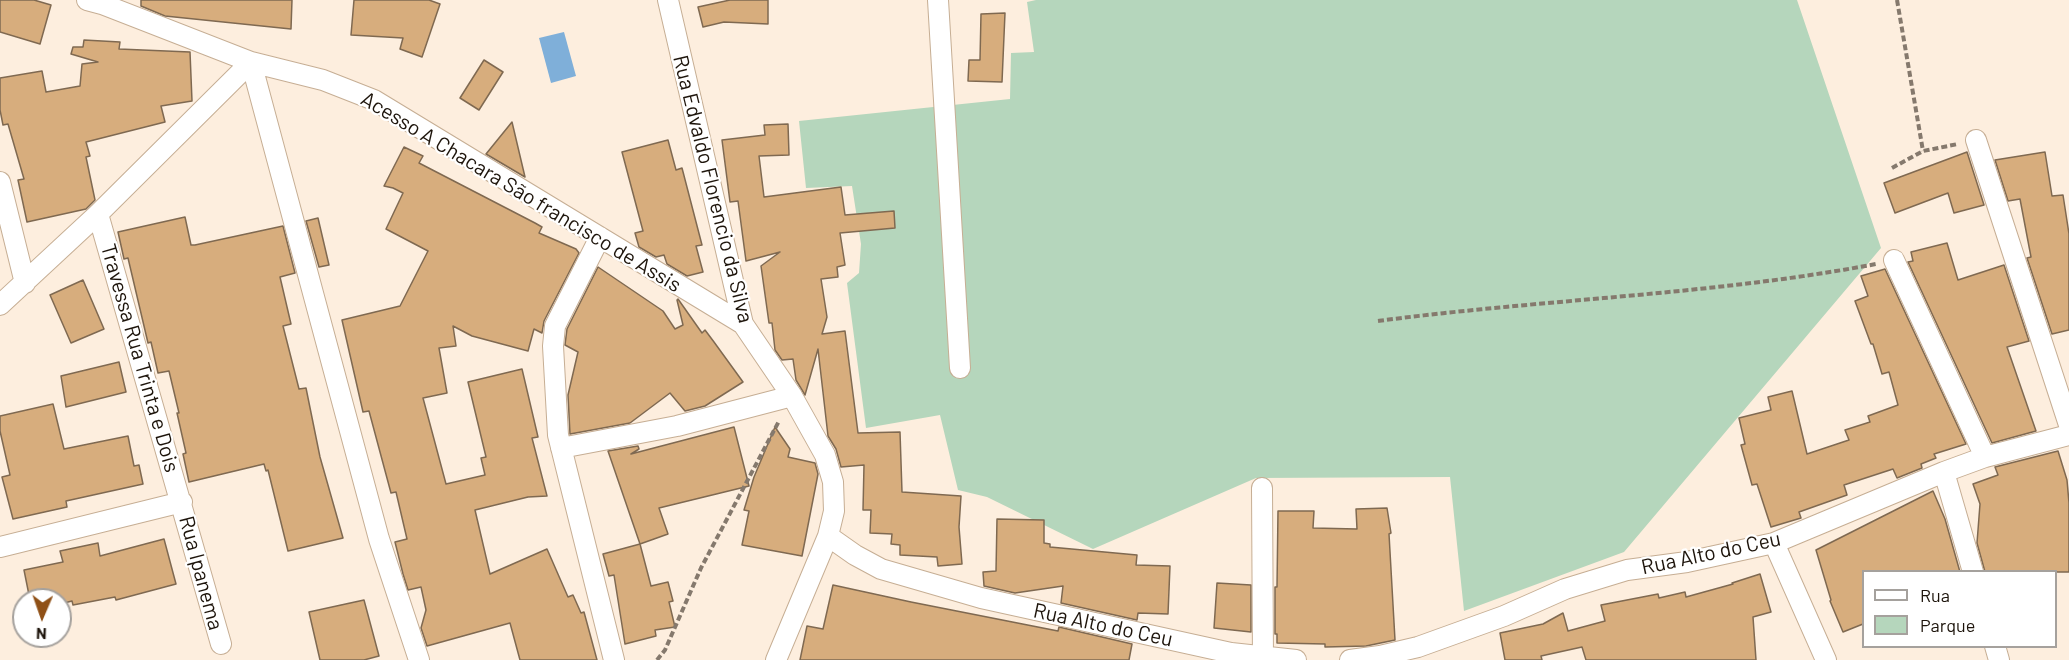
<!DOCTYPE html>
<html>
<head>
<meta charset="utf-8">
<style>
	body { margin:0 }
	#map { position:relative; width:2069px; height:660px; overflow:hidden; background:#fdeede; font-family:Barlow,sans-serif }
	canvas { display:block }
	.legend { position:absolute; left:1862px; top:570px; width:195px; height:78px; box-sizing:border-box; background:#fff; border:2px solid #a5a19d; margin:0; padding:8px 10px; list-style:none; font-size:18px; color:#1d140b }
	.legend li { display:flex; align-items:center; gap:12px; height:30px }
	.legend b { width:30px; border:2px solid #a5a19d }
	.north { position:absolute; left:12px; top:588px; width:60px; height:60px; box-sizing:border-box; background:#fff; border:2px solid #a5a19d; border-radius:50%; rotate:182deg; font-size:16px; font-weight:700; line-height:24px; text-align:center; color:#1d140b }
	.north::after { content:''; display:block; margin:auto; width:21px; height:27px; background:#8f5016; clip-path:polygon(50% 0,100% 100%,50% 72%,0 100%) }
</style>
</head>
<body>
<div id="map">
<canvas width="2069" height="660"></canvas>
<ul class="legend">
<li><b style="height:8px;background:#fff"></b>Rua</li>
<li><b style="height:16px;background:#b5d6bc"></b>Parque</li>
</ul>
<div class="north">N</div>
</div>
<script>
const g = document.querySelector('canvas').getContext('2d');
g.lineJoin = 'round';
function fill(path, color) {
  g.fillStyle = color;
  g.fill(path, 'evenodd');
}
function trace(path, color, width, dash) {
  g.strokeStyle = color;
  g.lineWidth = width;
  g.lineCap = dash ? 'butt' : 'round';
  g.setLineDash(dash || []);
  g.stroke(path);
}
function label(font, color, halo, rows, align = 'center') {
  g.font = font + ' Barlow,sans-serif';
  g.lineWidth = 4.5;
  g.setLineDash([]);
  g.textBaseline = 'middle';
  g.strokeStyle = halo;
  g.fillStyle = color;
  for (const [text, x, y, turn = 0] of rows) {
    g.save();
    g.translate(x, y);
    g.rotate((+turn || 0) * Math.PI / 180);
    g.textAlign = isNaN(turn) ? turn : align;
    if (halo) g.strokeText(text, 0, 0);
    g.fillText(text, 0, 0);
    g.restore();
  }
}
const green = new Path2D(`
	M 1036,0 L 1797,0 L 1881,248 L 1624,552 L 1464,611 L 1450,477 L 1256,478 L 1093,549 L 987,497 L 958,490 L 940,415 L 866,428 L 847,283 L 859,273 L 861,244 L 852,186 L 806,188 L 799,121 L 1010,99 L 1011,53 L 1034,52 L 1027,2 Z`);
const water = new Path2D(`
	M 564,32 L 576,76 L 551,83 L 539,38 Z`);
const building = new Path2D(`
	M 0,0 L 34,0 L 51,5 L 40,44 L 0,32 Z
	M 141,0 L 292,0 L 291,29 L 165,16 L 141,6 Z
	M 354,0 L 429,0 L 440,4 L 422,57 L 400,49 L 403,38 L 351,35 Z
	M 730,0 L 768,0 L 768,24 L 724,22 L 703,27 L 698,7 Z
	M 1005,13 L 1002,82 L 968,81 L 969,60 L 980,60 L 981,14 Z
	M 84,40 L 120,42 L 119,49 L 190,52 L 192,101 L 161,106 L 165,122 L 86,142 L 90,156 L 86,157 L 95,200 L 86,209 L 27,222 L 18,180 L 24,179 L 8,124 L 3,125 L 0,110 L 0,78 L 42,71 L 46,92 L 80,86 L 82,64 L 98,62 L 71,54 L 73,47 L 83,47 Z
	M 484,60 L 503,72 L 479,110 L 460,98 Z
	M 512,122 L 525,177 L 486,154 Z
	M 788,124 L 789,155 L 759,156 L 764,197 L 841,187 L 845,215 L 894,211 L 895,228 L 840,233 L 845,265 L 837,267 L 838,277 L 821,279 L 827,317 L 822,334 L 845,331 L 858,433 L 900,432 L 902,492 L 961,496 L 959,527 L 962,564 L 938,566 L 937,557 L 900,555 L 900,545 L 891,544 L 892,534 L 870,533 L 871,510 L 863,510 L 864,465 L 841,467 L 836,449 L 828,436 L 818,349 L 805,395 L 796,380 L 793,359 L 782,360 L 775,350 L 772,323 L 769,323 L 761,266 L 780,252 L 746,261 L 738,201 L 730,202 L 722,140 L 765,135 L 764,125 Z
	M 668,140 L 676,170 L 682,168 L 702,245 L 696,246 L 703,272 L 687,276 L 667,264 L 664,255 L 656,257 L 639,247 L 635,233 L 643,231 L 622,152 Z
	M 404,147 L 423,156 L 419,163 L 535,223 L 542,227 L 539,233 L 576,249 L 579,253 L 544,321 L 542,333 L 534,329 L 528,351 L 472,336 L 453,326 L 456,346 L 439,348 L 447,393 L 423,398 L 446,484 L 485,475 L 481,458 L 486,457 L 468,382 L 522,369 L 538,437 L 532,438 L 547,496 L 528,497 L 475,510 L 490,574 L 547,549 L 568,597 L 573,595 L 581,613 L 584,612 L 597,660 L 520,660 L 510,623 L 427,646 L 421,628 L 426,610 L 421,587 L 408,590 L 403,574 L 395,542 L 407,539 L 396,492 L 391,493 L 369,411 L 363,412 L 342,320 L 400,306 L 428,251 L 386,229 L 403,193 L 393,188 L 384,186 Z
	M 1967,152 L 1984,205 L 1954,213 L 1948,193 L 1895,213 L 1884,183 Z
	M 2045,152 L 2052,196 L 2063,195 L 2069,234 L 2069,330 L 2052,334 L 2027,258 L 2031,257 L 2020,199 L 2008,201 L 1995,160 Z
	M 185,217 L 191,245 L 195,245 L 283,226 L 295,273 L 280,277 L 291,324 L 283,326 L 299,389 L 306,388 L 320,457 L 343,538 L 288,551 L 268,470 L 266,471 L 264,464 L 189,482 L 183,454 L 186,453 L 177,413 L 179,413 L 169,371 L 158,373 L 151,342 L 148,343 L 128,258 L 124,259 L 118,232 Z
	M 318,218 L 329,265 L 319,267 L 306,221 Z
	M 1947,243 L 1958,280 L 2004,265 L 2029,341 L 2007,347 L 2036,431 L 1992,443 L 1908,262 L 1913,261 L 1911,252 Z
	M 598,267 L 663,311 L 675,329 L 683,325 L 677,300 L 678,299 L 702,333 L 705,330 L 714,342 L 743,382 L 705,406 L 685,411 L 670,393 L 630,423 L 570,434 L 568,395 L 578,352 L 565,345 L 567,329 Z
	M 1885,269 L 1966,444 L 1934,454 L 1936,458 L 1921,464 L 1922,468 L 1897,478 L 1893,469 L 1844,485 L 1847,495 L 1799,512 L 1801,518 L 1771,527 L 1757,484 L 1752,485 L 1741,445 L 1745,444 L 1739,418 L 1771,410 L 1768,397 L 1792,391 L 1807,454 L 1849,440 L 1845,430 L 1870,422 L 1868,416 L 1898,405 L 1889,372 L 1882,374 L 1873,344 L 1871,344 L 1855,301 L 1868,296 L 1861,276 Z
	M 83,280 L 104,329 L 71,343 L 50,295 Z
	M 119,362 L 126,392 L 66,407 L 61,376 Z
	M 53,404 L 64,449 L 128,436 L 134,466 L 139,465 L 143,484 L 66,501 L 67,507 L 13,519 L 2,477 L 10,475 L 0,431 L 0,416 Z
	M 734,427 L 749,486 L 659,508 L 668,534 L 640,544 L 608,451 L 638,446 L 639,449 L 631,454 Z
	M 775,427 L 790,449 L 788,457 L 815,463 L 818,474 L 802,556 L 742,545 L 749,511 L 744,510 L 754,477 Z
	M 2058,451 L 2067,480 L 2069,503 L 2069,572 L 1985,572 L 1977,543 L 1980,504 L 1973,484 L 1998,475 L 1995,467 Z
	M 1933,491 L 1945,519 L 1960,572 L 1863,572 L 1863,624 L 1843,632 L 1830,601 L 1831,600 L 1816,550 Z
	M 1387,508 L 1391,533 L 1389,534 L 1395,640 L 1366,646 L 1325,647 L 1325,644 L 1277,643 L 1277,634 L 1275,634 L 1275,587 L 1277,587 L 1278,511 L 1314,511 L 1313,528 L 1357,529 L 1356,509 Z
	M 997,519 L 1044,520 L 1044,543 L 1050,544 L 1050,547 L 1137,555 L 1136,565 L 1170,566 L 1168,614 L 1138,613 L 1137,620 L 1061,603 L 1063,586 L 1015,593 L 984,586 L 983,572 L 996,571 Z
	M 164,539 L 176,584 L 116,600 L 115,597 L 73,605 L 72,601 L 60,604 L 60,600 L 30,600 L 24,570 L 63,562 L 60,551 L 98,543 L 100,556 Z
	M 640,544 L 651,586 L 668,582 L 673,601 L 669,602 L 675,627 L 655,630 L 656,636 L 625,644 L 614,575 L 609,576 L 603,554 Z
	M 1760,574 L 1771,612 L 1753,617 L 1756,660 L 1586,660 L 1582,647 L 1541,656 L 1542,660 L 1505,660 L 1500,633 L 1543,624 L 1563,613 L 1568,631 L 1605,621 L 1601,605 L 1658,594 L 1659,598 L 1685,592 L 1686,597 L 1733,584 L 1732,583 Z
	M 1217,583 L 1251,585 L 1251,632 L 1214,628 Z
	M 833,585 L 911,602 L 1058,631 L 1059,627 L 1132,644 L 1129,660 L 800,660 L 807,626 L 823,629 Z
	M 364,600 L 379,656 L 364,660 L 320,660 L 309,612 Z`);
const path = new Path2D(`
	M 1897,0 L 1923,151
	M 1892,168 L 1923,151 L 1958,144
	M 1378,321 C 1544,299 1712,295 1876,264
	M 657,660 L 665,650 L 701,568 L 779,421`);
const minor = new Path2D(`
	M 87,0 L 102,4 L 251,62 L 323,80 L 374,100 L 743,324
	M 668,0 L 743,324 L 792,396 L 825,455 L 833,482 L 834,511 L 828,536 L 776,660
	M 938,0 L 960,368
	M 251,62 L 379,539 L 419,660
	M 1976,140 L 2069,425
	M 0,182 L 25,283
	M 98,214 L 221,644
	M 600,237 L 555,326 L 553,346 L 558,435 L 614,660
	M 1894,260 L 1985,457
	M 0,305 L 98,214 L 251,62
	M 561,448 L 677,426 L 792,396
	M 1944,472 L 1973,572
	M 1262,488 L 1263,660
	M 828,536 L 855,555 L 881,569 L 981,598 L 1231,653 L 1296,660
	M 1774,543 L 1826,660
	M 0,547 L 182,502
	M 1995,646 L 1999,660
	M 1350,660 L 1380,656 L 1418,647 L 1504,616 L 1565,589 L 1627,570 L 1687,562 L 1774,543 L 1944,472 L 1985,457 L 2069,435`);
const streetNames = [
	["Rua Edvaldo Florencio da Silva",713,189,76],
	["Acesso A Chacara São francisco de Assis",521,192,31],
	["Travessa Rua Trinta e Dois",140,358,74],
	["Rua Alto do Ceu",1711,553,-12],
	["Rua Ipanema",201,573,75],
	["Rua Alto do Ceu",1103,625,12]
];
fill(green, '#b5d6bc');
fill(water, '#7fafd9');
fill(building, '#d7ad7d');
trace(building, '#7f6951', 1.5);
trace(minor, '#c6ae94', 22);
trace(path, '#85796d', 4, [6, 3]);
trace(minor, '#fff', 20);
label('21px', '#1d140b', '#fff', streetNames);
</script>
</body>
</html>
